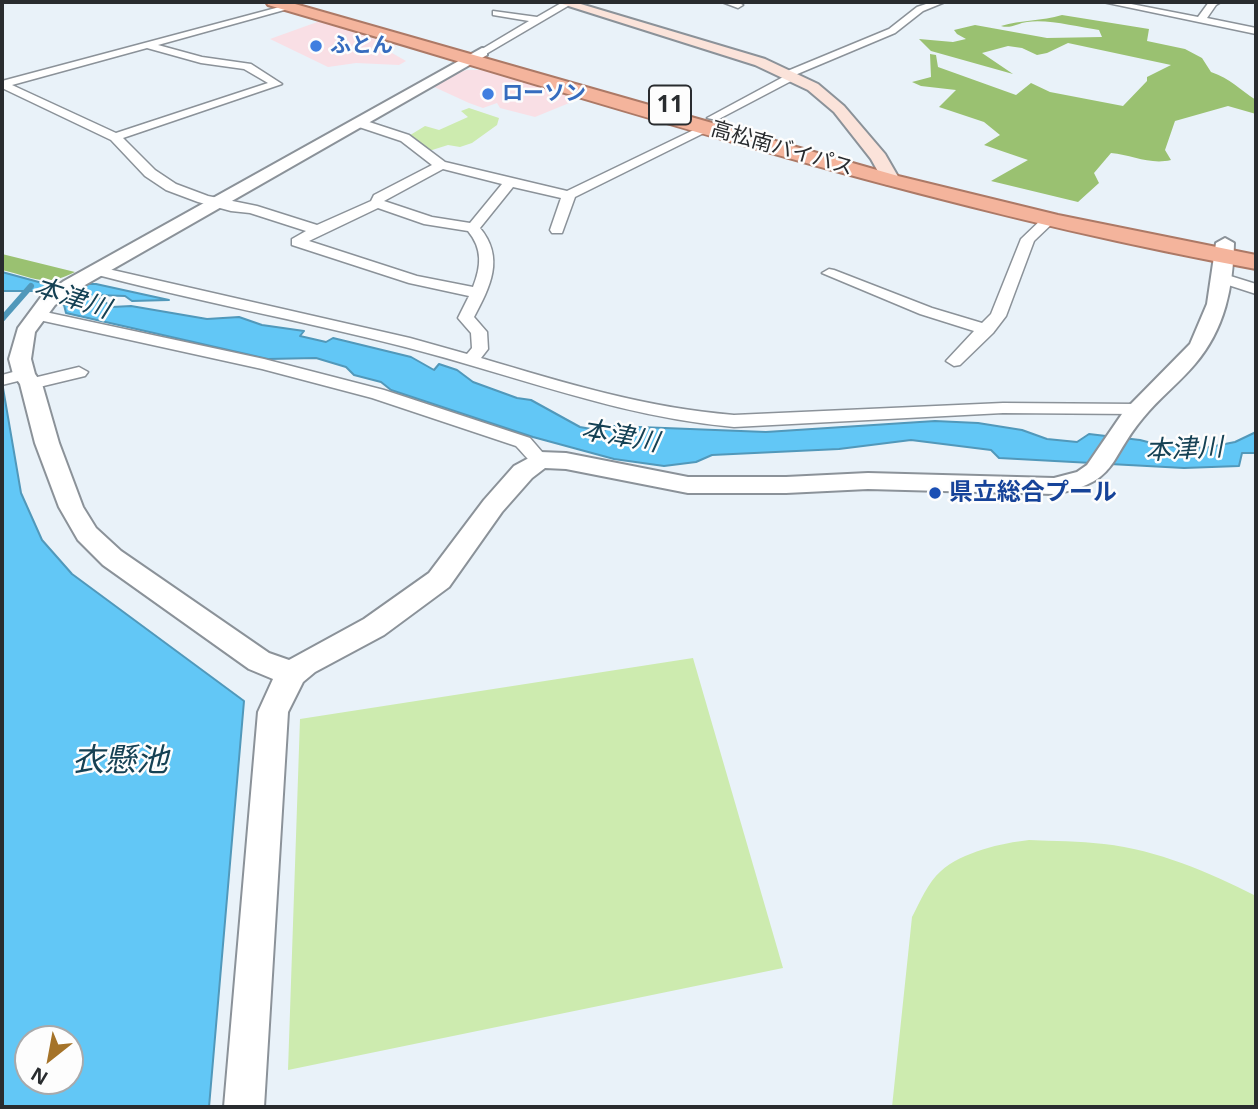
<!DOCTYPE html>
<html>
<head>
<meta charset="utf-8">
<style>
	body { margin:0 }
	#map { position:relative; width:1258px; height:1109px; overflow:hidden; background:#e9f2f9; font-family:"Open Sans",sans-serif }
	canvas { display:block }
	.frame { position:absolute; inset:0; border:4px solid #292c2f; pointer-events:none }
	.north { position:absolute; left:14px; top:1025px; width:70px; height:70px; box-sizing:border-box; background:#fdfdfd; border:2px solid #a8a9ab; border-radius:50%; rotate:211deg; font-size:19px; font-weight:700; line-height:28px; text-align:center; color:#292c2f }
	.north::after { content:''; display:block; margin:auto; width:24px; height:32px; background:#a57329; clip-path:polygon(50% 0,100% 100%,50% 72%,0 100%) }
</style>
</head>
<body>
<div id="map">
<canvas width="1258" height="1109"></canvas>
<div class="frame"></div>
<div class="north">N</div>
</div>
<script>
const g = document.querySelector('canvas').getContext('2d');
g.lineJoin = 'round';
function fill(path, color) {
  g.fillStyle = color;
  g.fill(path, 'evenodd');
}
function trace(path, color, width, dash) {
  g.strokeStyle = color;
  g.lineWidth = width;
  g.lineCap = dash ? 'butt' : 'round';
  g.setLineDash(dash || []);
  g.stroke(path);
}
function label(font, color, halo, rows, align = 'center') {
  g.font = font + ' "Open Sans","Noto Sans JP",sans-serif';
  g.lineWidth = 5;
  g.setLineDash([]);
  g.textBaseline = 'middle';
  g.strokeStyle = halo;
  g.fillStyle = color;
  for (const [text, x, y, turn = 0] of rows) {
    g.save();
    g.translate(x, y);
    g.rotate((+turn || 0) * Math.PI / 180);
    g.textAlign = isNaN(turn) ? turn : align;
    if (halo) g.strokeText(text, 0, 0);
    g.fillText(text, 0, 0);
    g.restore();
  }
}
const commercial = new Path2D(`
	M 320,21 L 397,46 L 385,49 L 406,61 L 399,65 L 356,63 L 328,67 L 270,39 Z
	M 467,70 L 484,70 L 579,99 L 535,117 L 500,108 L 497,103 L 483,108 L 469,103 L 432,86 L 453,74 Z`);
const green = new Path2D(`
	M 469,108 L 499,118 L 497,125 L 472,143 L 460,147 L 448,145 L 429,151 L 407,137 L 425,126 L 439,130 L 468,117 L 461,111 Z
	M 693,658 L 783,968 L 288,1070 L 300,719 Z
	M 1029,840 C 1054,841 1079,841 1104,844 C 1158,850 1208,872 1256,896 L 1256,1107 L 892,1107 L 912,917 C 920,902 928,882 941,871 C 962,852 1002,843 1029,840 Z`);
const forest = new Path2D(`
	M 1062,15 L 1149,29 L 1147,41 L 1185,49 L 1202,58 L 1211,72 C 1231,79 1239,89 1256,100 L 1256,114 L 1228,106 L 1175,121 L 1165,150 L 1171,160 C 1150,165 1132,155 1111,153 L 1094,173 L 1099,183 L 1078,202 L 991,181 L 1028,160 L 984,145 L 1000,135 L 984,122 L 939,107 L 956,90 L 921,86 L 912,82 L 931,77 L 930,54 L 936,55 L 938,67 L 1016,95 L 1031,83 L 1050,92 L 1123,106 L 1147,81 L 1147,77 L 1171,65 L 1068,43 L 1047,53 L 1037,55 L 1022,48 L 1008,46 L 982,53 L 1013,74 L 931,51 L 919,39 L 953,42 L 966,39 L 957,34 L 954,30 L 975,25 L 1047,38 L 1102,37 L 1099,30 C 1077,27 1049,19 1027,22 C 1018,23 1011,29 1001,26 C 1021,20 1042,21 1062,15 Z
	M 2,254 L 75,272 C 44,288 34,277 2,270 Z`);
const water = new Path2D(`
	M 2,272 L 46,284 L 96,284 L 169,300 L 132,301 L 125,296 L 95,295 L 112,307 L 131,306 L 207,319 L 239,317 L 262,325 L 304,331 L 300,336 L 326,342 L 333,338 L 411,357 L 434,370 L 439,364 L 457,370 L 473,382 L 517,398 L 531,400 L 580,427 L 602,431 L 614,426 L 766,432 L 935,421 L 978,423 L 1022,430 L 1047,439 L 1077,442 L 1089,434 L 1140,440 L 1163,446 L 1205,448 L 1235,442 L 1256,432 L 1256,453 L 1242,453 L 1239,466 L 1184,468 L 999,458 L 991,450 L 911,440 L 839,449 L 712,455 L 696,462 L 664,466 L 614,459 L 533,437 L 391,390 L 381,382 L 354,375 L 346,367 L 316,358 L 268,359 L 66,313 L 64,305 L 36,291 L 2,291 Z
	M 3,388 L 21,493 L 42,540 L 72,574 L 244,701 L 209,1107 L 2,1107 ZM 28,1039 L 70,1039 L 70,1081 L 28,1081 Z`);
const stream = new Path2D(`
	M 2,319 L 31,286`);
const minor = new Path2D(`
	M 563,2 L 573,3 L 486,54 L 477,52 L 529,21 L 493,15 L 493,11 L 537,17 Z
	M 722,2 L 737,2 L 743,5 L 738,8 Z
	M 932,2 L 945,2 L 923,11 L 895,33 L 795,75 L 795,79 L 717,120 L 707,118 L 785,76 L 785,72 L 889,29 L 917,7 Z
	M 1103,2 L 1121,2 L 1198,17 L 1209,2 L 1221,2 L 1216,5 L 1207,18 L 1256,28 L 1256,34 Z
	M 287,5 L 295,7 L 158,45 L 202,57 L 251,64 L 282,84 L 123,138 L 155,170 L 176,184 L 208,196 L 257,206 L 317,225 L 371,201 L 374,195 L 432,165 L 401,141 L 356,126 L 354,123 L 360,119 L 409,135 L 445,162 L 567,191 L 704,125 L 714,128 L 575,197 L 562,233 L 552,233 L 550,230 L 561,198 L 513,187 L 480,228 C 505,258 490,287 474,317 L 487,332 L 488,349 L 481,358 C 565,383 646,408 734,415 L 1003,403 L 1137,404 L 1146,409 L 1137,414 L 1003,413 L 734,427 C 619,417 515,375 405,347 C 300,320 194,301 90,273 L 88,270 L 90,267 L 95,266 L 410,338 L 467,354 L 472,348 L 471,333 L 458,318 L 469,296 L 409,283 L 292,245 L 292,239 L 306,231 L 250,213 L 231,211 L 198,202 L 166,190 L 145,176 L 111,140 L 2,88 L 2,81 ZM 147,48 L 201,63 L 244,69 L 268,83 L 116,133 L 12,85 ZM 443,169 L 502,184 L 470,223 L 432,217 L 384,201 ZM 378,208 L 424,224 L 468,231 C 483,249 481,267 473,287 L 417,276 L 309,241 Z
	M 1049,216 L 1056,220 L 1034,241 L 1006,316 L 993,333 L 960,365 L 954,366 L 946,361 L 974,331 L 920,314 L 822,273 L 829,269 L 834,270 L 932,308 L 982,323 L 991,314 L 1021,239 L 1044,217 Z
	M 1224,274 L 1256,284 L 1256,294 L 1219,282 L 1216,279 L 1219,276 Z
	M 36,310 L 264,359 L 384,390 L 530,438 L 549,460 L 547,464 C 532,468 526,456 516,446 L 372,398 L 262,369 L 30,318 L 28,315 Z
	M 79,367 L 88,372 L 85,376 L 31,389 L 22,384 L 25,380 Z
	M 24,369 L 30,370 L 33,374 L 30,378 L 2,385 L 2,375 Z`);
const tertiary = new Path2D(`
	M 482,48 L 487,49 L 487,55 L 78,289 L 55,305 L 35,332 L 31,359 L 35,374 L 42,384 L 59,443 L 83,507 L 96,528 L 121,551 L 269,653 L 289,660 L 364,619 L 429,573 L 484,500 L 514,466 L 540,452 L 566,453 L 688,477 L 786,477 L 868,473 L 1054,478 L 1077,472 L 1087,465 L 1124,411 L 1190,344 L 1207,304 L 1216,243 L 1225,238 L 1234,243 C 1233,287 1225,329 1195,364 C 1179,383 1159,398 1143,418 C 1107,461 1119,482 1054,494 L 868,489 L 786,493 L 688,493 L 566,469 L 545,468 L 532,478 L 502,512 L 449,587 L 384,635 L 315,672 L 303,682 L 288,712 L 264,1107 L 224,1107 L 258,712 L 273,679 L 249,669 L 103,565 L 78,540 L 59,507 L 35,443 L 20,384 L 13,374 L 9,359 L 18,328 L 41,297 L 64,281 Z`);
const secondary = new Path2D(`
	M 556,2 L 574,2 L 765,59 L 818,84 L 844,106 L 885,154 L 900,180 L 891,185 L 885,184 L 871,159 L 834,112 L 808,90 L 755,65 Z`);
const trunk = new Path2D(`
	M 266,2 L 288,2 L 898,176 L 1058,215 L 1256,255 L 1256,269 C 921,208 595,100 268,5 Z`);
const markers = [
	[316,46,7,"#3f7fe0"],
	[488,94,7,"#3f7fe0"],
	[935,493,7,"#1a4fb4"]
];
const farShopnames = [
	["ふとん",330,46],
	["ローソン",502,94]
];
const farStreetnames = [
	["高松南バイパス",782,149,16]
];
const shields = [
	[670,105,42]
];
const shieldNames = [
	["11",670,105]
];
const transitNames = [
	["県立総合プール",949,493]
];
const waterNames = [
	["本津川",72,299,18],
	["本津川",620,437,10],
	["本津川",1184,450,-3]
];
const nearWaternames = [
	["衣懸池",120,762]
];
fill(commercial, '#f9dfe5');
fill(green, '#cdebaf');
fill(forest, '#9ac171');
fill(water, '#62c7f6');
trace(water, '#5198ba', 2);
trace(stream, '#5198ba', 6);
trace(minor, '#8b9299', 3);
trace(tertiary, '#8b9299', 4);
trace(secondary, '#8b9299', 4);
trace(trunk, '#ac7966', 4);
fill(minor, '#fff');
fill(tertiary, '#fff');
fill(secondary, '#fbe3da');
fill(trunk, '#f4b49c');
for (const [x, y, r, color] of markers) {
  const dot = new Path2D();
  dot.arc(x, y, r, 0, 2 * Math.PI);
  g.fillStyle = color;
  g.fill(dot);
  trace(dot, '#fdfdfd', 2.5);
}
label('bold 21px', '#366cbe', '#fdfdfd', farShopnames, 'left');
label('21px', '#292c2f', '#fdfdfd', farStreetnames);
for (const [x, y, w] of shields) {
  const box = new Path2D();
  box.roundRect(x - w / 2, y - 19.5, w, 39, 5);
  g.fillStyle = '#fdfdfd';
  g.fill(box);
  trace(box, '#292c2f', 2);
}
label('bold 23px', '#292c2f', null, shieldNames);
label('bold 24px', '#164399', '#fdfdfd', transitNames, 'left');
label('italic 26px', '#154154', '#fdfdfd', waterNames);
label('italic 32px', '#154154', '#fdfdfd', nearWaternames);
</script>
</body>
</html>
